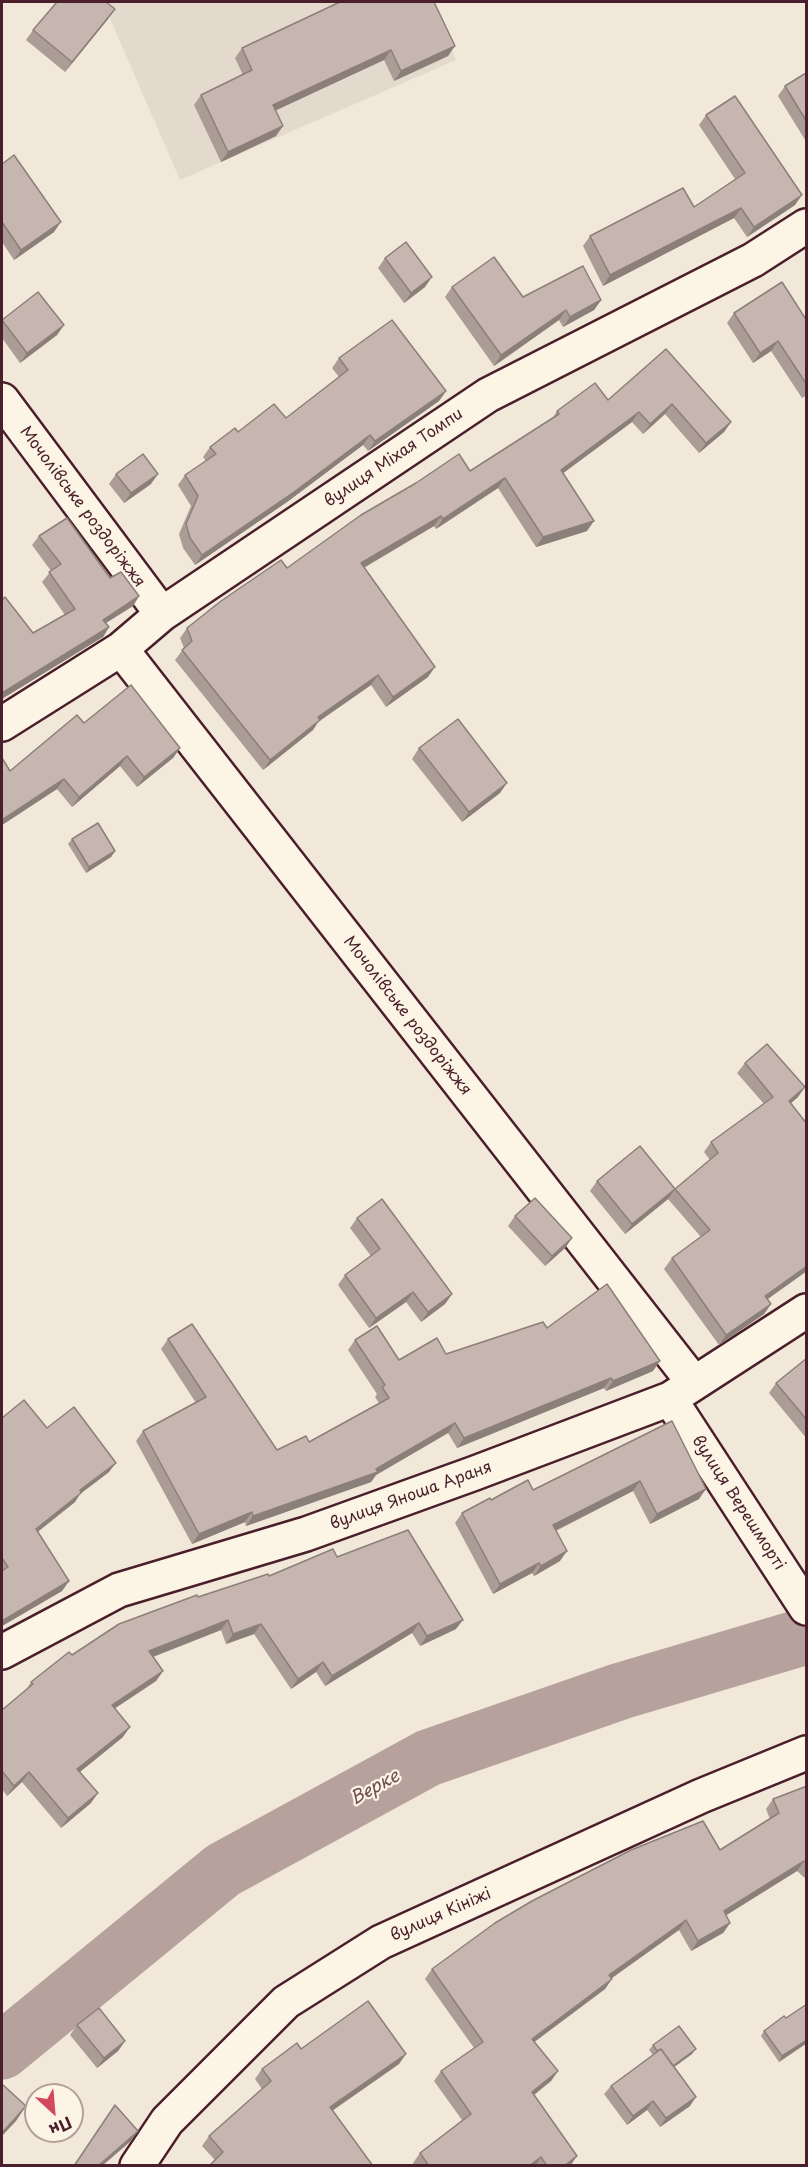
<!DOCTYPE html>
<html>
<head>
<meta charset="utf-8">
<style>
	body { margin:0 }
	#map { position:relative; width:808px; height:2167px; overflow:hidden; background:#f1e8da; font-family:"Playpen Sans",sans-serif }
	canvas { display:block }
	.frame { position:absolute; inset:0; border:3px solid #4a1f2b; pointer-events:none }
	.north { position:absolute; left:24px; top:2083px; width:60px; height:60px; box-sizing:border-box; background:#fcf5e5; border:2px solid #b59f9b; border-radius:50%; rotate:154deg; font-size:16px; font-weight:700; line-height:24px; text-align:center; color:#4a1f2b }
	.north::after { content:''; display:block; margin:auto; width:21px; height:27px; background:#d1495b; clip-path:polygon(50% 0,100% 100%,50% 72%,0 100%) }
</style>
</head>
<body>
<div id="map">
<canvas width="808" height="2167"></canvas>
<div class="frame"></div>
<div class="north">Пн</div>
</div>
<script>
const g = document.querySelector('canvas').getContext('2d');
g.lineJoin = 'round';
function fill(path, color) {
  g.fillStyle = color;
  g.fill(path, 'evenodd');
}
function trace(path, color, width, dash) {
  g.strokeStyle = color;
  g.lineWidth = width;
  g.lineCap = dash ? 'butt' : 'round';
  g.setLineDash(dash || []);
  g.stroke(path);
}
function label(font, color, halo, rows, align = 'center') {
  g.font = font + ' "Playpen Sans",sans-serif';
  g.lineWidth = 4.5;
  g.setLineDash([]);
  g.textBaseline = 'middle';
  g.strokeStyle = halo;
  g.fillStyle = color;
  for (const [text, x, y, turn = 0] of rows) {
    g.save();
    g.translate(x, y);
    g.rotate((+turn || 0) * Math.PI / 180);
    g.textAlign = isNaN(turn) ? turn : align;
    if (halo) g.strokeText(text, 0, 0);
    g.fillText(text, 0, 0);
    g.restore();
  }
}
const built = new Path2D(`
	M 95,2 L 431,2 L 456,60 L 180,180 L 108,14 Z`);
const river = new Path2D(`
	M 2,2051 L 223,1870 L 428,1758 L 621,1691 L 806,1636`);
const minor = new Path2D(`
	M 2,400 L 162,614
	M 121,649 L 694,1383
	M 2,724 L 121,649 L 162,614 L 488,395 L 753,260 L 806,226
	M 670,1399 L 806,1608
	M 2,1652 L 119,1590 L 306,1534 L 475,1473 L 670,1399 L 806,1311
	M 137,2166 L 167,2121 L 286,2002 L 381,1942 L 701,1796 L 806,1753`);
const wall = new Path2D(`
	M 340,2 L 448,56 L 394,81 L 384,60 L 275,110 L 276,136 L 221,162 L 194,105 L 201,95 L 243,75 L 235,58 L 242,48 Z
	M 108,19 L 65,72 L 26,40 L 33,30 Z
	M 806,73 L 807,143 L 778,96 L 785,86 Z
	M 706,115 L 795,205 L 747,237 L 734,218 L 603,286 L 583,246 L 590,236 L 694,207 L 735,179 L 699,125 Z
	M 2,164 L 54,232 L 14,260 L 2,242 Z
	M 385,258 L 425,287 L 404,303 L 378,268 Z
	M 452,287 L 523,297 L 601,300 L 594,310 L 563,327 L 559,320 L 494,366 L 445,297 Z
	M 734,313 L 807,321 L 807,395 L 802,398 L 771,351 L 753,363 L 727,323 Z
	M 2,320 L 64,325 L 57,335 L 20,363 L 2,338 Z
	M 666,349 L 731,422 L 724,432 L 699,453 L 665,414 L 643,434 L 632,422 L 563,473 L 587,531 L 536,547 L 498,488 L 436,529 L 434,526 L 364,568 L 428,677 L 386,707 L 371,685 L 318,722 L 313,730 L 263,770 L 175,660 L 184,648 L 180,638 L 187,628 L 287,568 L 470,471 L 552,419 L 557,411 L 608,400 Z
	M 339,358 L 446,391 L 439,401 L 368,451 L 363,445 L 287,502 L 195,565 L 183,548 L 179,534 L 191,506 L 178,485 L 185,475 L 206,461 L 203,457 L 210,447 L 238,432 L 286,418 L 339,377 L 332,368 Z
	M 116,474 L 151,484 L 124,503 L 109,484 Z
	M 39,536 L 139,596 L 133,606 L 106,623 L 109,627 L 103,637 L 33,633 L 65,615 L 42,582 L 51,571 L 32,545 Z
	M 84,723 L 180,748 L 173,758 L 137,787 L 120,766 L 72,807 L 57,789 L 2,825 L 2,758 L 10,771 Z
	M 419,748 L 500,793 L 462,822 L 412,759 Z
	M 72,839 L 115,851 L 111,857 L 86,873 L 68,844 Z
	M 745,1063 L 798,1097 L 791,1103 L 767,1299 L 771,1304 L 764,1314 L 719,1345 L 664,1269 L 672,1258 L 701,1237 L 668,1199 L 625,1234 L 590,1191 L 597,1181 L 675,1189 L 710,1160 L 704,1152 L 711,1142 L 764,1104 L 737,1073 Z
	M 515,1216 L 572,1238 L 565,1248 L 545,1266 L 508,1226 Z
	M 357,1218 L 452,1294 L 445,1304 L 421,1322 L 406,1302 L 369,1328 L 338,1285 L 345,1275 L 371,1256 L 350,1228 Z
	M 547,1328 L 653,1371 L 606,1391 L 604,1388 L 457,1448 L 448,1433 L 376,1475 L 371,1482 L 246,1526 L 245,1522 L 192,1544 L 136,1441 L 143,1431 L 196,1403 L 161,1349 L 168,1339 L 277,1450 L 309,1442 L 379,1403 L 375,1397 L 377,1394 L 348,1350 L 355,1340 L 399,1360 L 446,1354 Z
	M 807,1358 L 807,1439 L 769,1393 L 776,1383 Z
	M 2,1418 L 47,1428 L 109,1472 L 80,1494 L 75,1502 L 38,1532 L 69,1581 L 62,1591 L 2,1626 Z
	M 672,1421 L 699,1499 L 650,1524 L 633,1491 L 556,1531 L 560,1561 L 534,1576 L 532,1573 L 493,1594 L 455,1523 L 462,1513 L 491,1500 L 533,1490 Z
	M 337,1557 L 456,1629 L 420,1646 L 412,1633 L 325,1686 L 316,1672 L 291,1689 L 254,1634 L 226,1644 L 221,1630 L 153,1657 L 163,1671 L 156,1681 L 115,1708 L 123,1737 L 80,1772 L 91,1803 L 61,1828 L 22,1782 L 7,1796 L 2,1789 L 2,1710 L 26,1690 L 31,1682 L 72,1655 L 198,1597 L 269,1576 Z
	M 807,1786 L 807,1880 L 797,1871 L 726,1915 L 730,1923 L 723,1933 L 691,1951 L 679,1930 L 612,1978 L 605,1989 L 534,2042 L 558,2071 L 551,2081 L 534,2095 L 577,2156 L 570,2166 L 415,2166 L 413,2163 L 420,2153 L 462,2120 L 434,2081 L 441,2071 L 474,2048 L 425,1979 L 432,1969 L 720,1850 L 770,1819 L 766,1809 L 773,1799 Z
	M 807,2004 L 807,2043 L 779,2062 L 761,2036 L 764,2031 L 786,2018 Z
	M 77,2025 L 125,2041 L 118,2051 L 97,2068 L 70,2035 Z
	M 653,2045 L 692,2054 L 674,2067 L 690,2106 L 660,2127 L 647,2110 L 627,2125 L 604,2094 L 611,2086 L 653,2055 L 649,2050 Z
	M 301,2049 L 399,2064 L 332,2111 L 215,2160 L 202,2146 L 209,2136 L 262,2089 L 255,2079 L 262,2069 Z`);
const shadedWall = new Path2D(`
	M 115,9 L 108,19 L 65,72 L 72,62 Z
	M 455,46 L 448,56 L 394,81 L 401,71 Z
	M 391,50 L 384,60 L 266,115 L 273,105 Z
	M 283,126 L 276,136 L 221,162 L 228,152 Z
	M 802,195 L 795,205 L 747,237 L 754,227 Z
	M 741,208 L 734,218 L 603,286 L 610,275 Z
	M 61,222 L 54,232 L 14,260 L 21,250 Z
	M 432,277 L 425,287 L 404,303 L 411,293 Z
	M 601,300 L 594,310 L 563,327 L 570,317 Z
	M 566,310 L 559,320 L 494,366 L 501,355 Z
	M 64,325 L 57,335 L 20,363 L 27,353 Z
	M 778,341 L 771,351 L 753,363 L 760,353 Z
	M 446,391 L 439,401 L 368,451 L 375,441 Z
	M 672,404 L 665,414 L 643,434 L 650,424 Z
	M 639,412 L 632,422 L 554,480 L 561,470 Z
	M 731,422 L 724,432 L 699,453 L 706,443 Z
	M 370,435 L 363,445 L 287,502 L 195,565 L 202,555 Z
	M 158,474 L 151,484 L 124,503 L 131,493 Z
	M 505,478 L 498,488 L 436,529 L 443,519 Z
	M 441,516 L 434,526 L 354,573 L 361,563 Z
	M 594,521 L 587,531 L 536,547 L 543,537 Z
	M 139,596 L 133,606 L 96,629 L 103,620 Z
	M 109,627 L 103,637 L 2,699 L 2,693 Z
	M 435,667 L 428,677 L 386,707 L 393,697 Z
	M 378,675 L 371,685 L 318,722 L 313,730 L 263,770 L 270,760 L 318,717 Z
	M 180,748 L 173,758 L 137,787 L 144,777 Z
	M 127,756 L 120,766 L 72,807 L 79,797 Z
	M 64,779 L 57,789 L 2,825 L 2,820 Z
	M 507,783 L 500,793 L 462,822 L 469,812 Z
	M 115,851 L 111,857 L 86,873 L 89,867 Z
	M 805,1087 L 798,1097 L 782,1111 L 789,1101 Z
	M 675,1189 L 668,1199 L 625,1234 L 632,1224 Z
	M 572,1238 L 565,1248 L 545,1266 L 552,1256 Z
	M 807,1266 L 807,1271 L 758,1306 L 765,1296 Z
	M 413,1292 L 406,1302 L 369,1328 L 376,1318 Z
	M 452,1294 L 445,1304 L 421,1322 L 428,1312 Z
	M 771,1304 L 764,1314 L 719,1345 L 726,1335 Z
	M 660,1361 L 653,1371 L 606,1391 L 613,1381 Z
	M 611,1378 L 604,1388 L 457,1448 L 464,1438 Z
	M 455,1423 L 448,1433 L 376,1475 L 371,1482 L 246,1526 L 253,1516 L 376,1469 Z
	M 116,1463 L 109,1472 L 80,1494 L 75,1502 L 29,1538 L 36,1529 L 80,1490 Z
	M 640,1481 L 633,1491 L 546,1535 L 553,1525 Z
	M 706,1489 L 699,1499 L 650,1524 L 657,1514 Z
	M 252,1512 L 245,1522 L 192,1544 L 199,1534 Z
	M 567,1551 L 560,1561 L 534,1576 L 541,1566 Z
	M 539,1563 L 532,1573 L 493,1594 L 500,1584 Z
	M 69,1581 L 62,1591 L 2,1626 L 2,1621 Z
	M 228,1620 L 221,1630 L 142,1661 L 149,1651 Z
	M 463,1620 L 456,1629 L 420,1646 L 427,1636 Z
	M 419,1623 L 412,1633 L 325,1686 L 332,1676 Z
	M 261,1624 L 254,1634 L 226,1644 L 233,1634 Z
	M 323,1662 L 316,1672 L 291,1689 L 298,1679 Z
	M 163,1671 L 156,1681 L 105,1715 L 112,1705 Z
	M 130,1727 L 123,1737 L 71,1779 L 77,1769 Z
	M 29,1772 L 22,1782 L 7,1796 L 14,1786 Z
	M 98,1793 L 91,1803 L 61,1828 L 68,1818 Z
	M 804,1861 L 797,1871 L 717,1921 L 724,1911 Z
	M 686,1920 L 679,1930 L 602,1985 L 609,1975 Z
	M 730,1923 L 723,1933 L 691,1951 L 698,1941 Z
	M 612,1979 L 605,1989 L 525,2049 L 532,2039 Z
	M 807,2040 L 807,2043 L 779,2062 L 782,2056 Z
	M 125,2041 L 118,2051 L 97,2068 L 104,2058 Z
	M 696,2049 L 692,2054 L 666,2073 L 670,2068 Z
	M 406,2054 L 399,2064 L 323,2117 L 330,2107 Z
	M 558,2071 L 551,2081 L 525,2102 L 532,2092 Z
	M 696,2097 L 690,2106 L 660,2127 L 666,2118 Z
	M 653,2101 L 647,2110 L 627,2125 L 633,2116 Z
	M 26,2106 L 16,2121 L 2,2136 L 2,2133 Z
	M 138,2131 L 131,2141 L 102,2166 L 98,2166 Z
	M 577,2156 L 570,2166 L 564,2166 Z
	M 541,2157 L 535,2166 L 529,2166 Z`);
const building = new Path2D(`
	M 57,2 L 106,2 L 115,9 L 72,62 L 33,30 Z
	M 340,2 L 434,2 L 455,46 L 401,71 L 391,50 L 273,105 L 283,126 L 228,152 L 201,95 L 252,70 L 242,48 Z
	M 806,73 L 807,73 L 807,122 L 785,86 Z
	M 735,96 L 802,195 L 754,227 L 741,208 L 610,275 L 590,236 L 683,188 L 694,207 L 745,173 L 706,115 Z
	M 14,155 L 61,222 L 21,250 L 2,222 L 2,164 Z
	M 406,242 L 432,277 L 411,293 L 385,258 Z
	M 494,257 L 523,297 L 583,266 L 601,300 L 570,317 L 566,310 L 501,355 L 452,287 Z
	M 782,282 L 807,321 L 807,385 L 778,341 L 760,353 L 734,313 Z
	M 38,292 L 64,325 L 27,353 L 2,320 Z
	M 392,320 L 446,391 L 375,441 L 370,435 L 294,492 L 202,555 L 190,538 L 186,524 L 198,496 L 185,475 L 216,454 L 210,447 L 235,428 L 238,432 L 274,404 L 286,418 L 348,370 L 339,358 Z
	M 666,349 L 731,422 L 706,443 L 672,404 L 650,424 L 639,412 L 561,470 L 594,521 L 543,537 L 505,478 L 443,519 L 441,516 L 361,563 L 435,667 L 393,697 L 378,675 L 318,717 L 320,720 L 270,760 L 182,650 L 192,641 L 187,628 L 221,601 L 281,560 L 287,568 L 361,515 L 416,483 L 459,454 L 470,471 L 559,414 L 557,411 L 595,383 L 608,400 Z
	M 143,454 L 158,474 L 131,493 L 116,474 Z
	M 67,518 L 110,578 L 121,572 L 139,596 L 103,620 L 109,627 L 2,693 L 2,600 L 5,597 L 33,633 L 75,609 L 49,572 L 61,564 L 39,536 Z
	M 131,685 L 180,748 L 144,777 L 127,756 L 79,797 L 64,779 L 2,820 L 2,758 L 10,771 L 77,715 L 84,723 Z
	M 458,719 L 507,783 L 469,812 L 419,748 Z
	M 98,823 L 115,851 L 89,867 L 72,839 Z
	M 767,1044 L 805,1087 L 789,1101 L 807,1124 L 807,1266 L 765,1296 L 771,1304 L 726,1335 L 672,1258 L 710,1230 L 675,1189 L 718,1153 L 711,1142 L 773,1097 L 745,1063 Z
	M 640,1146 L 675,1189 L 632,1224 L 597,1181 Z
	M 535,1198 L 572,1238 L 552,1256 L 515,1216 Z
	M 382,1199 L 452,1294 L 428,1312 L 413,1292 L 376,1318 L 345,1275 L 380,1249 L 357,1218 Z
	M 607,1284 L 660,1361 L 613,1381 L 611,1378 L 464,1438 L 455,1423 L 376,1469 L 378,1472 L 253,1516 L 252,1512 L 199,1534 L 143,1431 L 206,1397 L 168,1339 L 192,1324 L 277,1450 L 306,1436 L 309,1442 L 389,1398 L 382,1387 L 385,1385 L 355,1340 L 377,1326 L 399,1360 L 437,1338 L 446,1354 L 543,1322 L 547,1328 Z
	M 807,1358 L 807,1420 L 776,1383 Z
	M 24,1400 L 47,1428 L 74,1407 L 116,1463 L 80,1490 L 81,1493 L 36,1529 L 69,1581 L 2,1621 L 2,1571 L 8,1567 L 2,1558 L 2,1418 Z
	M 672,1421 L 706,1489 L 657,1514 L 640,1481 L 553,1525 L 567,1551 L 541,1566 L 539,1563 L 500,1584 L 462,1513 L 490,1498 L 491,1500 L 528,1480 L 533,1490 Z
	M 408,1530 L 463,1620 L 427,1636 L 419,1623 L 332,1676 L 323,1662 L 298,1679 L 261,1624 L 233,1634 L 228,1620 L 149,1651 L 163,1671 L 112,1705 L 130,1727 L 77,1769 L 98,1793 L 68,1818 L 29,1772 L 14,1786 L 2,1771 L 2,1710 L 33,1684 L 31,1682 L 69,1652 L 72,1655 L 119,1624 L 197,1595 L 198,1597 L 268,1574 L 269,1576 L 333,1549 L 337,1557 Z
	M 807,1786 L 807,1863 L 804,1861 L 724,1911 L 730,1923 L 698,1941 L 686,1920 L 609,1975 L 612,1979 L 532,2039 L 558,2071 L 532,2092 L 577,2156 L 564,2166 L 547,2166 L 541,2157 L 529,2166 L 429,2166 L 420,2153 L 471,2114 L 441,2071 L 483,2042 L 432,1969 L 495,1923 L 532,1901 L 631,1850 L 703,1821 L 720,1850 L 779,1813 L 773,1799 Z
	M 368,2001 L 406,2054 L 330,2107 L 373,2166 L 209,2166 L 223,2152 L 209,2136 L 271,2081 L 262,2069 L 297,2043 L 301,2049 Z
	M 807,2004 L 807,2040 L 782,2056 L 764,2031 L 784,2016 L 786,2018 Z
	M 99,2008 L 125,2041 L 104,2058 L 77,2025 Z
	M 679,2026 L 696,2049 L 673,2066 L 661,2049 L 657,2051 L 653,2045 Z
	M 661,2049 L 696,2097 L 666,2118 L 653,2101 L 633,2116 L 611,2086 Z
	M 2,2084 L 26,2106 L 2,2133 Z
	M 115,2105 L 138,2131 L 98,2166 L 74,2166 Z`);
const streetNames = [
	["вулиця Міхая Томпи",394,458,-34],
	["Мочолівське роздоріжжя",82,507,53],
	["Мочолівське роздоріжжя",407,1016,52],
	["вулиця Яноша Араня",411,1496,-20],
	["вулиця Верешморті",738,1503,57],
	["вулиця Кініжі",441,1915,-24]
];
const waterNames = [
	["Верке",375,1788,-29]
];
fill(built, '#e4d9cd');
trace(river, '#b6a19c', 57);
trace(minor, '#4a1f2b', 38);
trace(minor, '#fcf5e5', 33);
fill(wall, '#ab9d96');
fill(shadedWall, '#8b7f7a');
fill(building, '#c7b6af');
trace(building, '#8b7f7a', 1.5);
label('16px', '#4a1f2b', '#fcf5e5', streetNames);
label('italic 18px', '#704c53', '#fcf5e5', waterNames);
</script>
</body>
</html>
